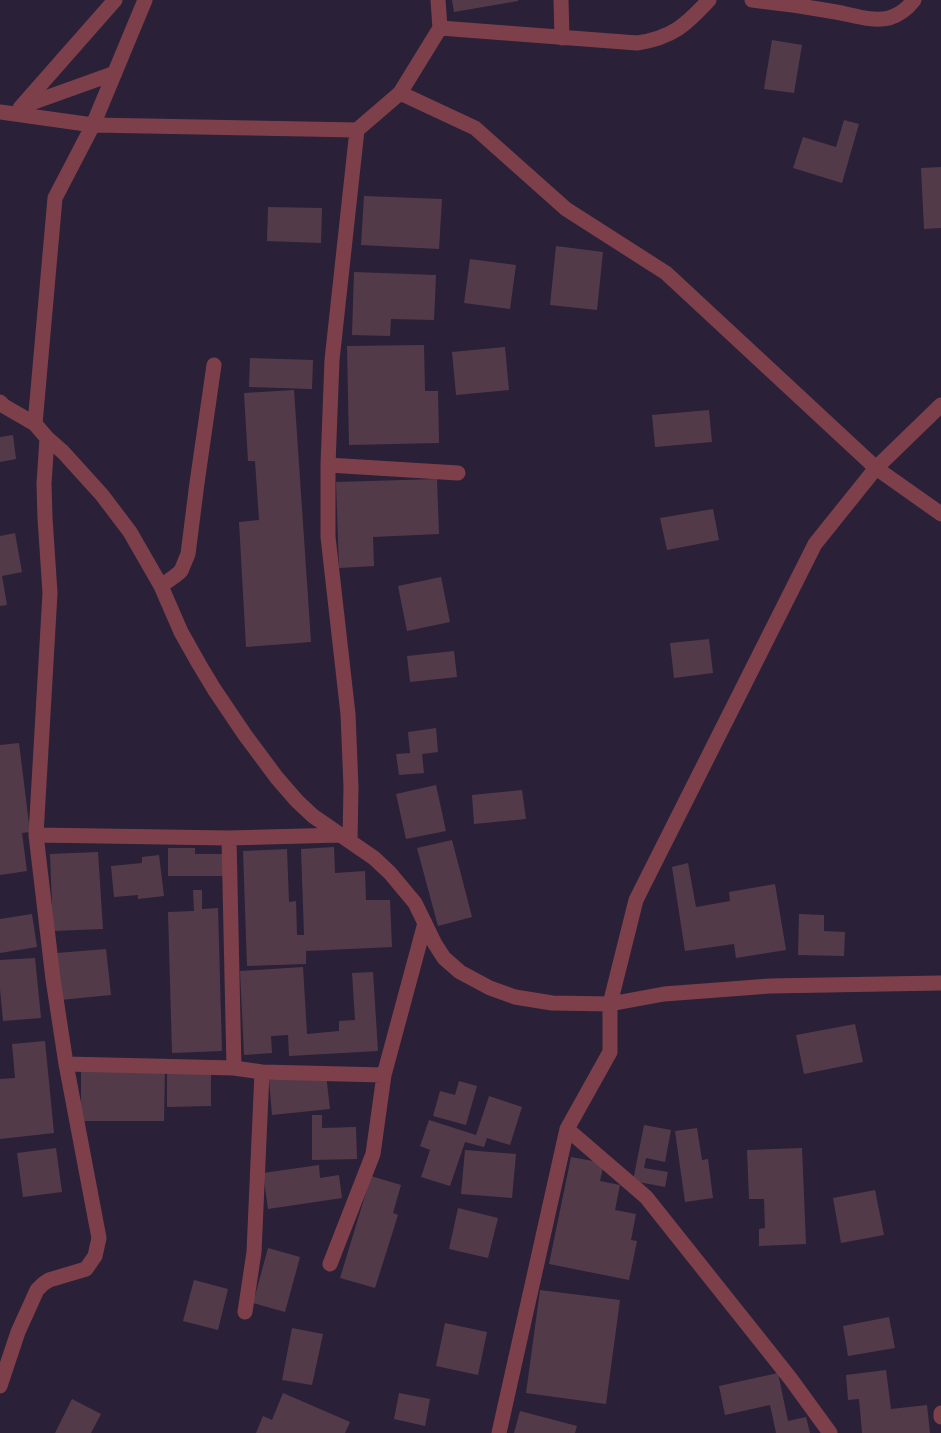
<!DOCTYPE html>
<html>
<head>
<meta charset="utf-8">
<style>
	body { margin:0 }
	canvas { display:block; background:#2a2037 }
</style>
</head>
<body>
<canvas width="941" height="1433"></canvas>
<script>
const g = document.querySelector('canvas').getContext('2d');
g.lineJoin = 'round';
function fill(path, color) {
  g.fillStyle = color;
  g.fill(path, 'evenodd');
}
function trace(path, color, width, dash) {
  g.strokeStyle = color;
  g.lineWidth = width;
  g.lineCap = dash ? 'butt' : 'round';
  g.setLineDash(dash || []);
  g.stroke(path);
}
const building = new Path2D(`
	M 452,0 L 518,0 L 518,1 L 454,12 Z
	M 772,40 L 802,45 L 794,93 L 764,89 Z
	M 844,120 L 859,124 L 842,183 L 793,168 L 803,137 L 836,147 Z
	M 941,167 L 941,228 L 924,229 L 921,168 Z
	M 364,196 L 442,199 L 439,249 L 361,245 Z
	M 268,207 L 322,208 L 321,243 L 267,241 Z
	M 556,246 L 603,252 L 597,310 L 550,305 Z
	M 470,259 L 516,265 L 510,309 L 464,303 Z
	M 354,272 L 436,275 L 434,320 L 391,319 L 390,336 L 352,335 Z
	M 424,345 L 425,391 L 438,391 L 439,443 L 349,445 L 347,346 Z
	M 505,347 L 509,390 L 456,395 L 452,352 Z
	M 250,358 L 313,360 L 312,389 L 249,387 Z
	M 294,390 L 311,642 L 246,647 L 239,522 L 259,520 L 255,461 L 248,461 L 244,393 Z
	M 709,410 L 712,442 L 655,447 L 652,415 Z
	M 13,435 L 16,459 L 0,462 L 0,437 Z
	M 437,479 L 439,534 L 373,537 L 374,566 L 339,568 L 336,482 Z
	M 713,509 L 719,540 L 667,550 L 660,518 Z
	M 15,533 L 22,572 L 2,576 L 7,605 L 0,606 L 0,536 Z
	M 441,577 L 450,622 L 407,631 L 398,586 Z
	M 709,639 L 713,673 L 674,678 L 670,643 Z
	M 454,651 L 457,677 L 410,682 L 407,656 Z
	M 436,728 L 438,752 L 422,754 L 424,773 L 399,775 L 396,754 L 410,753 L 408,732 Z
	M 19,743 L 30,832 L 22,833 L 27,871 L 0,875 L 0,745 Z
	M 436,785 L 446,831 L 406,839 L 396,794 Z
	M 522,790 L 526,819 L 474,824 L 472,795 Z
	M 452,840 L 472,917 L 438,926 L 417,848 Z
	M 334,847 L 335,873 L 365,871 L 366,900 L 390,900 L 392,947 L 306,951 L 306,964 L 247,966 L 243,851 L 287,849 L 289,902 L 296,901 L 297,935 L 304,935 L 301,849 Z
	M 168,848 L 195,848 L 195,854 L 223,854 L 223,876 L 168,876 Z
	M 98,852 L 103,929 L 53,931 L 50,854 Z
	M 159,855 L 164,896 L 138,899 L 138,895 L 114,897 L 111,866 L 142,863 L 142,857 Z
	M 688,863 L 696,907 L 730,901 L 729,892 L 775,884 L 786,950 L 736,958 L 734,944 L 685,951 L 672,867 Z
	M 193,890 L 202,890 L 202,909 L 218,908 L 222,1051 L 172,1053 L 168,912 L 194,911 Z
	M 32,914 L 37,947 L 0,953 L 0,919 Z
	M 799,914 L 824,915 L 824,931 L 845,932 L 844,956 L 798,955 Z
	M 106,949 L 111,995 L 60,1000 L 57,953 Z
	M 35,958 L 41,1018 L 3,1021 L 0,989 L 0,960 Z
	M 303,967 L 307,1034 L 339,1031 L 339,1021 L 355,1020 L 352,973 L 373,972 L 378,1051 L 289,1056 L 288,1035 L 271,1036 L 272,1053 L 244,1055 L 240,971 Z
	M 855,1024 L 863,1062 L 804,1074 L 796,1035 Z
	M 45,1041 L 54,1133 L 0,1139 L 0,1079 L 15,1078 L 12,1044 Z
	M 81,1069 L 165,1069 L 164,1121 L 81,1121 Z
	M 211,1072 L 211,1106 L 167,1107 L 167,1073 Z
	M 326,1074 L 330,1109 L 272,1115 L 269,1080 Z
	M 459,1081 L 477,1086 L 466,1125 L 433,1116 L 440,1091 L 455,1095 Z
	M 489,1096 L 522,1107 L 510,1145 L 487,1138 L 484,1147 L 465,1142 L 450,1186 L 421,1177 L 430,1150 L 420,1146 L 429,1120 L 476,1135 Z
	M 312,1115 L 322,1115 L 322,1128 L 356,1127 L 357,1159 L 312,1160 Z
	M 644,1125 L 671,1130 L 665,1162 L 646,1158 L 644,1168 L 668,1172 L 665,1187 L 633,1181 Z
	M 697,1128 L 702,1160 L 708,1159 L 713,1198 L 685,1202 L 675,1131 Z
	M 56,1148 L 62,1192 L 23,1197 L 17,1153 Z
	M 802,1148 L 806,1244 L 759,1246 L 759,1229 L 765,1228 L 764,1199 L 749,1199 L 747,1150 Z
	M 465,1150 L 516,1154 L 512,1198 L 461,1194 Z
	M 571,1157 L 604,1163 L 600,1181 L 620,1185 L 615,1210 L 636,1214 L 631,1240 L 637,1241 L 629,1280 L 549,1264 Z
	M 319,1165 L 320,1178 L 339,1175 L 342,1198 L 268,1209 L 263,1173 Z
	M 371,1176 L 401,1185 L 393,1213 L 398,1215 L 375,1288 L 340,1278 Z
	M 875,1190 L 884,1235 L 841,1243 L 833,1198 Z
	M 458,1208 L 498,1218 L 488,1258 L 449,1249 Z
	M 268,1248 L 300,1257 L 285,1312 L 253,1303 Z
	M 194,1280 L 228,1289 L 218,1330 L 183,1321 Z
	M 540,1290 L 620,1300 L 606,1404 L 526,1393 Z
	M 889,1317 L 895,1348 L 848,1356 L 843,1326 Z
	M 445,1323 L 487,1332 L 478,1375 L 436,1366 Z
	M 292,1328 L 323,1334 L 312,1385 L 282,1380 Z
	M 886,1370 L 891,1409 L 927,1405 L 930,1433 L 862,1433 L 859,1399 L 848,1400 L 846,1375 Z
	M 778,1373 L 788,1421 L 806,1417 L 810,1433 L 776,1433 L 770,1405 L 725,1415 L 719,1386 Z
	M 283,1393 L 350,1422 L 345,1433 L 256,1433 L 263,1416 L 272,1420 Z
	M 399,1393 L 430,1399 L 425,1426 L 394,1419 Z
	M 72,1399 L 101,1414 L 91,1433 L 55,1433 Z
	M 520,1411 L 577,1426 L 575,1433 L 514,1433 Z`);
const minor = new Path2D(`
	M 561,0 L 562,38
	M 752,0 C 780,3 808,7 836,12 C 853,15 872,22 889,18 C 899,15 908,8 914,0
	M 440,28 L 637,43 C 672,38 686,25 709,0
	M 400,93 L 475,128 L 566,209 L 666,273 L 876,468 L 941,514
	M 23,106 L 115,73
	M 20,108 L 115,0
	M 0,112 L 93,125 L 357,130
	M 0,402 L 4,406 L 35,424 L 47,438 L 63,452 L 102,495 L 130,532 L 161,586 L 181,632 L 199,664 L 214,689 L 245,735 L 277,778 L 297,801 L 313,816 L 374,858 L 390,873 L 415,903 L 435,944 L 444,958 L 460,972 L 490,988 L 515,997 L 552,1003 L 610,1004 L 664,994 L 770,986 L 941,983
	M 35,424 L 55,198 L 93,125 L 145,0
	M 328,465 L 458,473
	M 161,586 L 175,576 L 181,571 L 188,554 L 197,483 L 214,365
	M 36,835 L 229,838 L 341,835
	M 229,838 L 234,1068
	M 350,840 L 351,787 L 348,714 L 328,537 L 328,465 L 332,360 L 357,130 L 400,93 L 440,28 L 438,0
	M 66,1064 L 234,1068 L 262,1072 L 384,1075
	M 567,1129 L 646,1197 L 790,1378 L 830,1433
	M 330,1264 L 373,1154 L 384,1075 L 425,923
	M 245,1312 L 254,1252 L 262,1072
	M 0,1386 L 18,1332 L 37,1290 L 43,1284 L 49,1280 L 86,1269 L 95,1256 L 99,1238 L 66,1064 L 53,979 L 36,835 L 50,593 L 45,518 L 44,484 L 47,438
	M 941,1413 L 941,1417
	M 499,1433 L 567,1129 L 610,1052 L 610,1004 L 636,900 L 815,544 L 876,468 L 941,405`);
fill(building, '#533a48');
trace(minor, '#7d404a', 15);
</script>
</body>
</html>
